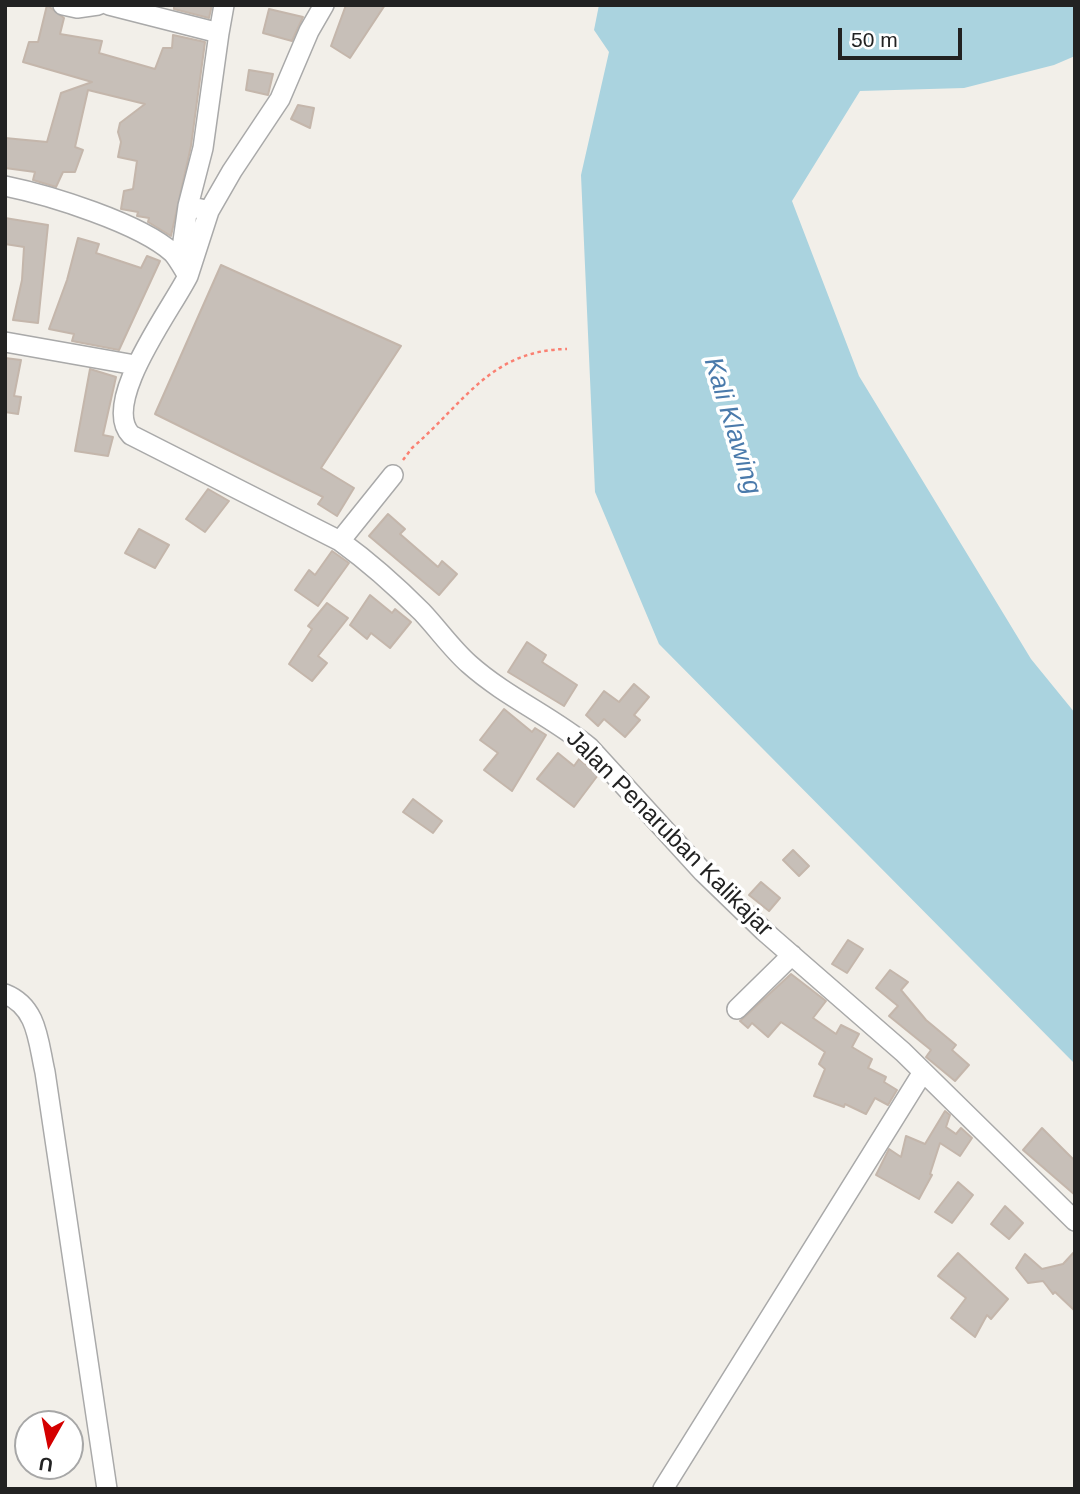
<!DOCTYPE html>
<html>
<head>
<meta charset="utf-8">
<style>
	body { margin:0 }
	#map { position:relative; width:1080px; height:1494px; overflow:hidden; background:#f2efe9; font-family:Arial,sans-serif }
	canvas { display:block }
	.frame { position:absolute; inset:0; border:7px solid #222; pointer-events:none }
	.north { position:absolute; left:14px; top:1410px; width:70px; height:70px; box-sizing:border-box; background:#fff; border:2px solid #a7a7a7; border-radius:50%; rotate:189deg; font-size:19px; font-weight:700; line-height:28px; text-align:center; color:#222 }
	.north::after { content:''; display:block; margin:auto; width:24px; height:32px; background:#d40000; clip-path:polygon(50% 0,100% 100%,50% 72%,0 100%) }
	.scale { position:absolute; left:838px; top:28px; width:124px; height:32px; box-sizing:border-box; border:4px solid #222; border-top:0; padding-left:9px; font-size:21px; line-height:24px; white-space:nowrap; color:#222; -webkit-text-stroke:5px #fff; paint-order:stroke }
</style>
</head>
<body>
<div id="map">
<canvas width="1080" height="1494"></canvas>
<div class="frame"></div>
<div class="north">U</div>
<div class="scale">50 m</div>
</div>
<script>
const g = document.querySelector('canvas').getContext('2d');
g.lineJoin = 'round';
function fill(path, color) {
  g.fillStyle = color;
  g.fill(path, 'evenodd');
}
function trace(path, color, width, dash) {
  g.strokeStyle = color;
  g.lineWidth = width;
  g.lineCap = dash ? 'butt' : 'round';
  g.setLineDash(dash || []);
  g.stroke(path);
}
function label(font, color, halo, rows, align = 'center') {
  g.font = font + ' Arial,sans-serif';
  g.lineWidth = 7;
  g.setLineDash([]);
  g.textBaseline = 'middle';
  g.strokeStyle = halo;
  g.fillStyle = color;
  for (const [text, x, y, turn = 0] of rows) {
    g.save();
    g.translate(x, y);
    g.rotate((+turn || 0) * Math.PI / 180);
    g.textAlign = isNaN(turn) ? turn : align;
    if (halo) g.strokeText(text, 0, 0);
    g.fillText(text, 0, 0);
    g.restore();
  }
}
const water = new Path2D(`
	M 599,5 L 1075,5 L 1075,56 L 1054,65 L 964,88 L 860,91 L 792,201 L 859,376 L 1031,659 L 1075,713 L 1075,1064 L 659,644 L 595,492 L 581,175 L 609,52 L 594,30 Z`);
const building = new Path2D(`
	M 47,5 L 64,18 L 60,34 L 102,41 L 99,53 L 155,69 L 163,48 L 172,48 L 173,35 L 205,42 L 191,146 L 171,236 L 148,222 L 149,218 L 137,216 L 138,212 L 121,209 L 124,191 L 133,189 L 137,161 L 118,157 L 121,142 L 118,132 L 120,123 L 145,104 L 88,90 L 75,147 L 83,150 L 75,172 L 63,172 L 56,187 L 33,180 L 35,172 L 5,168 L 5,138 L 47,142 L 61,93 L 92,82 L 23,62 L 29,42 L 38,42 Z
	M 174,5 L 212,5 L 209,18 L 174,9 Z
	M 346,5 L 385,5 L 350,58 L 331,46 Z
	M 269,9 L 303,17 L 292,41 L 263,33 Z
	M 249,70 L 273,74 L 268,95 L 246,90 Z
	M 298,105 L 314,108 L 310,128 L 291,119 Z
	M 5,218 L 48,225 L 38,323 L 13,320 L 22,280 L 24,247 L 5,244 Z
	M 78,238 L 99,244 L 96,253 L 141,268 L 147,256 L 160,261 L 119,350 L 72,341 L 74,334 L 49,329 L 67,280 Z
	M 221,265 L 401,346 L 321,468 L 354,488 L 337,516 L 318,504 L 323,497 L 155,414 Z
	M 5,358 L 21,360 L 14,396 L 21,397 L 18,414 L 5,412 Z
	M 90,369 L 116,377 L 103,435 L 113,437 L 108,456 L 75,451 Z
	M 208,489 L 229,501 L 205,532 L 186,519 Z
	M 388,514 L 405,529 L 400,534 L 438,567 L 442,561 L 457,574 L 439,595 L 369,536 Z
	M 139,529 L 169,545 L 155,568 L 125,553 Z
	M 332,551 L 349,563 L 318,606 L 295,590 L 309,570 L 315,575 Z
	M 370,595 L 392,613 L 395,609 L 411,622 L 390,648 L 371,633 L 367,639 L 350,625 Z
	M 327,603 L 348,618 L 318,656 L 327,663 L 312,681 L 289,664 L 312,629 L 308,626 Z
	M 527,642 L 546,655 L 542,662 L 577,685 L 564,706 L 508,672 Z
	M 634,684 L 649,697 L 634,715 L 640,720 L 625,737 L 604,719 L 598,726 L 586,715 L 604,691 L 619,702 Z
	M 504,709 L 532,732 L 535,728 L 546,735 L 512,791 L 484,770 L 498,753 L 480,740 Z
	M 558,753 L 574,766 L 579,759 L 598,775 L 574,807 L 537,779 Z
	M 413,799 L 442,821 L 433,833 L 403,812 Z
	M 793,850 L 809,866 L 799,876 L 783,860 Z
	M 761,882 L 780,898 L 769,911 L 749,895 Z
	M 848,940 L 863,949 L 847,973 L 832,964 Z
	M 890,970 L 908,982 L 901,990 L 926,1020 L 956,1045 L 952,1050 L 969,1065 L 955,1081 L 926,1057 L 931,1050 L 889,1016 L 898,1006 L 876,988 Z
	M 791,974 L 826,1001 L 813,1018 L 836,1034 L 841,1025 L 859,1034 L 852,1047 L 872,1059 L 868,1068 L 886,1077 L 884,1082 L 897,1090 L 888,1105 L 875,1098 L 866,1114 L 845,1104 L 844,1107 L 814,1096 L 825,1069 L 819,1064 L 825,1052 L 781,1022 L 768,1037 L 752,1023 L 748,1028 L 740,1021 Z
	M 945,1111 L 950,1115 L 946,1127 L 956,1134 L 961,1128 L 972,1138 L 960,1156 L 940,1143 L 930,1174 L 932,1175 L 919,1199 L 876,1175 L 889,1149 L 901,1157 L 906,1136 L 925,1144 Z
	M 1042,1128 L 1075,1161 L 1075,1195 L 1023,1150 Z
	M 958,1182 L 973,1195 L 952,1223 L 935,1212 Z
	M 1005,1206 L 1023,1223 L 1009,1239 L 991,1224 Z
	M 1075,1251 L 1075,1311 L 1055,1292 L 1053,1294 L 1043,1281 L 1028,1283 L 1016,1268 L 1025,1254 L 1042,1269 L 1063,1264 Z
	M 958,1253 L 1008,1299 L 991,1319 L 987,1315 L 975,1337 L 951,1318 L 966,1298 L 938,1276 Z`);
const path = new Path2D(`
	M 403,460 L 412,448 C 465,402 491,350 567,349`);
const minor = new Path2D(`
	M 63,5 L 77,8 L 98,5
	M 109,5 L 219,33 L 203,148 L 188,206 L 209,211
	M 219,33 L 224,5
	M 5,186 C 49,195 140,223 173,253 C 179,260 183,268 188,276 C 171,310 100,403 131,435 L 340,541 C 369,562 397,587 422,612 C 438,629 452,649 469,664 C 506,697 551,716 589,747 L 703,872 L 764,931 L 903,1052 L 1075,1221
	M 180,262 L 188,206
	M 188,276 L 209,211 L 232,171 L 280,99 L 309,31 L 324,5
	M 5,342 L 135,365
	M 340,541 L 393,475
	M 5,994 C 38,1007 38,1042 45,1072 L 107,1489
	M 737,1009 L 792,955
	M 663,1489 L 923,1072`);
const streetNames = [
	["Jalan Penaruban Kalikajar",669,834,45]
];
const waterNames = [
	["Kali Klawing",732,426,73]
];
fill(water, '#aad3df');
fill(building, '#c7bfb8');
trace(building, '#c4b6ab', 2);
trace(minor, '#a9a9a9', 22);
trace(path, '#fa8072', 2.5, [3.5, 3.5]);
trace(minor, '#fff', 19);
label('24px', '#222', '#fff', streetNames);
label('italic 26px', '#4a7aab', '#fff', waterNames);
</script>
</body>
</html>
